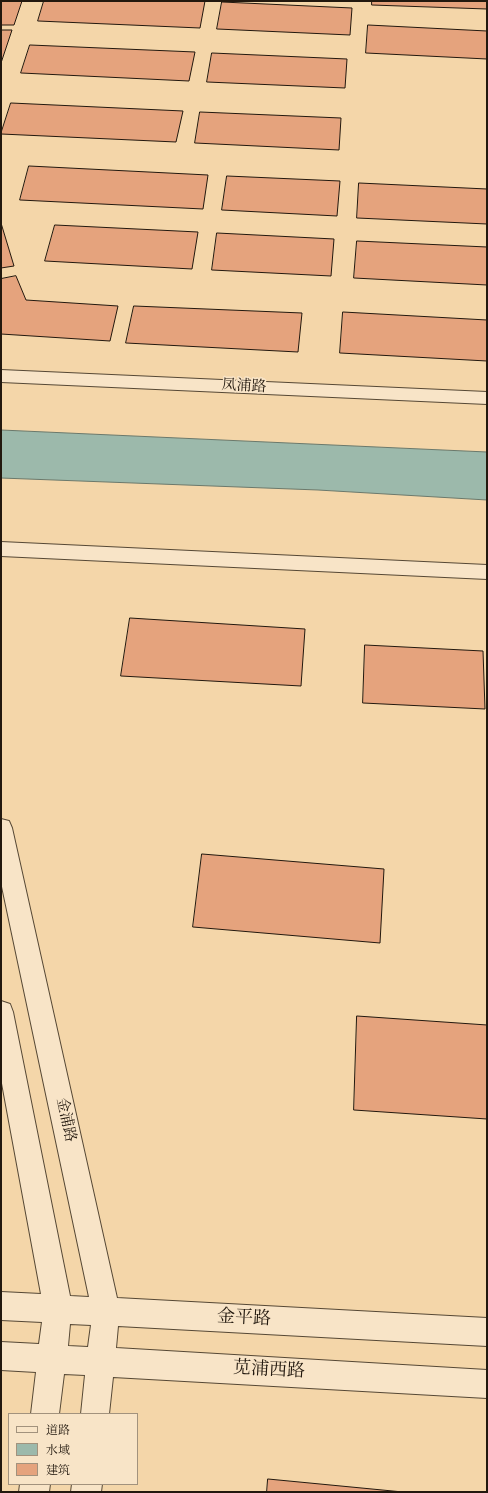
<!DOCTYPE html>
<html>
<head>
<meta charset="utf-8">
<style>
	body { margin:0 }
	#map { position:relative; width:488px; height:1493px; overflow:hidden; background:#f4d6a9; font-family:"IM FELL English","Noto Serif SC",serif }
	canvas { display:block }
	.frame { position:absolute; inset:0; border:2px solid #22180e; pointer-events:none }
	.legend { position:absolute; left:8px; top:1413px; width:130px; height:72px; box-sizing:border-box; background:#f8e4c7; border:1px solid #a2927d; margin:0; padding:5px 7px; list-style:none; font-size:12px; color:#22180e }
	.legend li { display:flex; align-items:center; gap:8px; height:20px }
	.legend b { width:20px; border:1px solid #a2927d }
</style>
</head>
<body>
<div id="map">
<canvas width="488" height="1493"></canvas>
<div class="frame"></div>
<ul class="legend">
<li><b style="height:5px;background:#f8e4c7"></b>道路</li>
<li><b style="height:11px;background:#9cb9ab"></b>水域</li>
<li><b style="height:11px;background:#e5a37d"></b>建筑</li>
</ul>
</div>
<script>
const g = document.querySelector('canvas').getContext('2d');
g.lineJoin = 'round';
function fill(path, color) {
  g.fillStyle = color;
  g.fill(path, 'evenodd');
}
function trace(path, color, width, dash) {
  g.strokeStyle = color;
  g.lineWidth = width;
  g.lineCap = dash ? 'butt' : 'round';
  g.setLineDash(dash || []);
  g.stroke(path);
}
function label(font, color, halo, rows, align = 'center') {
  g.font = font + ' "IM FELL English","Noto Serif SC",serif';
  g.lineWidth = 3;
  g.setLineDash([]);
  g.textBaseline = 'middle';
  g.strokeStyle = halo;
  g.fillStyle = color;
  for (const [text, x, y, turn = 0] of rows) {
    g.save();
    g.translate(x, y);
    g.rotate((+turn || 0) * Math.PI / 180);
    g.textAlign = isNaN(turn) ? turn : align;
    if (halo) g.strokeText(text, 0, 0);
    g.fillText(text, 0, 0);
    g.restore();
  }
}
const water = new Path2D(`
	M 1,430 L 487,452 L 487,500 L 318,490 L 1,478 Z`);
const building = new Path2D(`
	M 1,1 L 22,1 L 14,25 L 1,25 Z
	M 44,1 L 205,1 L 200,28 L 38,21 Z
	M 372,1 L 487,1 L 487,9 L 372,5 Z
	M 222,2 L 352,8 L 350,35 L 217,29 Z
	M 368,25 L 487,31 L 487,59 L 366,53 Z
	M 1,30 L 12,30 L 1,63 Z
	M 30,45 L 195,52 L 189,81 L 21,73 Z
	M 212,53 L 347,59 L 345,88 L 207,82 Z
	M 11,103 L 183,111 L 176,142 L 1,134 Z
	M 200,112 L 341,118 L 339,150 L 195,143 Z
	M 29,166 L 208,175 L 203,209 L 20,200 Z
	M 227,176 L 340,181 L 337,216 L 222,210 Z
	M 359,183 L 487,189 L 487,224 L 357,218 Z
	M 1,223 L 14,266 L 1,268 Z
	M 55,225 L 198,232 L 192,269 L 45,261 Z
	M 217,233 L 334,239 L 331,276 L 212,270 Z
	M 357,241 L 487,247 L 487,285 L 354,278 Z
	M 16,276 L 26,300 L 118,306 L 110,341 L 1,334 L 1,279 Z
	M 134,306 L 302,313 L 298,352 L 126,343 Z
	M 343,312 L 487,320 L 487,361 L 340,353 Z
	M 130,618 L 305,629 L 301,686 L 121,676 Z
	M 365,645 L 483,651 L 485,709 L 363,703 Z
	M 202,854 L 384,869 L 380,943 L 193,927 Z
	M 357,1016 L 487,1025 L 487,1119 L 354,1110 Z
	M 268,1479 L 403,1492 L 267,1492 Z`);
const minor = new Path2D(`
	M 1,370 L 487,392 L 487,404 L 1,382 Z
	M 1,542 L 487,565 L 487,579 L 1,556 Z
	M 1,819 L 9,821 L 12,828 L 117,1298 L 487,1318 L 487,1346 L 118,1326 L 116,1348 L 487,1370 L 487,1398 L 113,1377 L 109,1414 L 81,1414 L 85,1375 L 64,1374 L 59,1414 L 31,1414 L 36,1372 L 1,1370 L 1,1342 L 39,1344 L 42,1322 L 1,1320 L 1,1292 L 41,1294 L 1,1078 L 1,1001 L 10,1004 L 13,1012 L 70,1296 L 89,1297 L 1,882 ZM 70,1324 L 91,1325 L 88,1347 L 68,1346 Z
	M 20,1484 L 50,1484 L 49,1492 L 19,1492 Z
	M 72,1484 L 102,1484 L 101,1492 L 71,1492 Z`);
const streetNames = [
	["凤浦路",244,387,3],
	["金浦路",65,1120,78]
];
const nearStreetnames = [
	["金平路",244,1319,3],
	["苋浦西路",269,1371,3]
];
fill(water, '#9cb9ab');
trace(water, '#6b796c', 1);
fill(building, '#e5a37d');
trace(building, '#22180e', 1);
trace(minor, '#564835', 2);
fill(minor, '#f8e4c7');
label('15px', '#22180e', '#f8e4c7', streetNames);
label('18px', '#22180e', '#f8e4c7', nearStreetnames);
</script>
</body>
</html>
